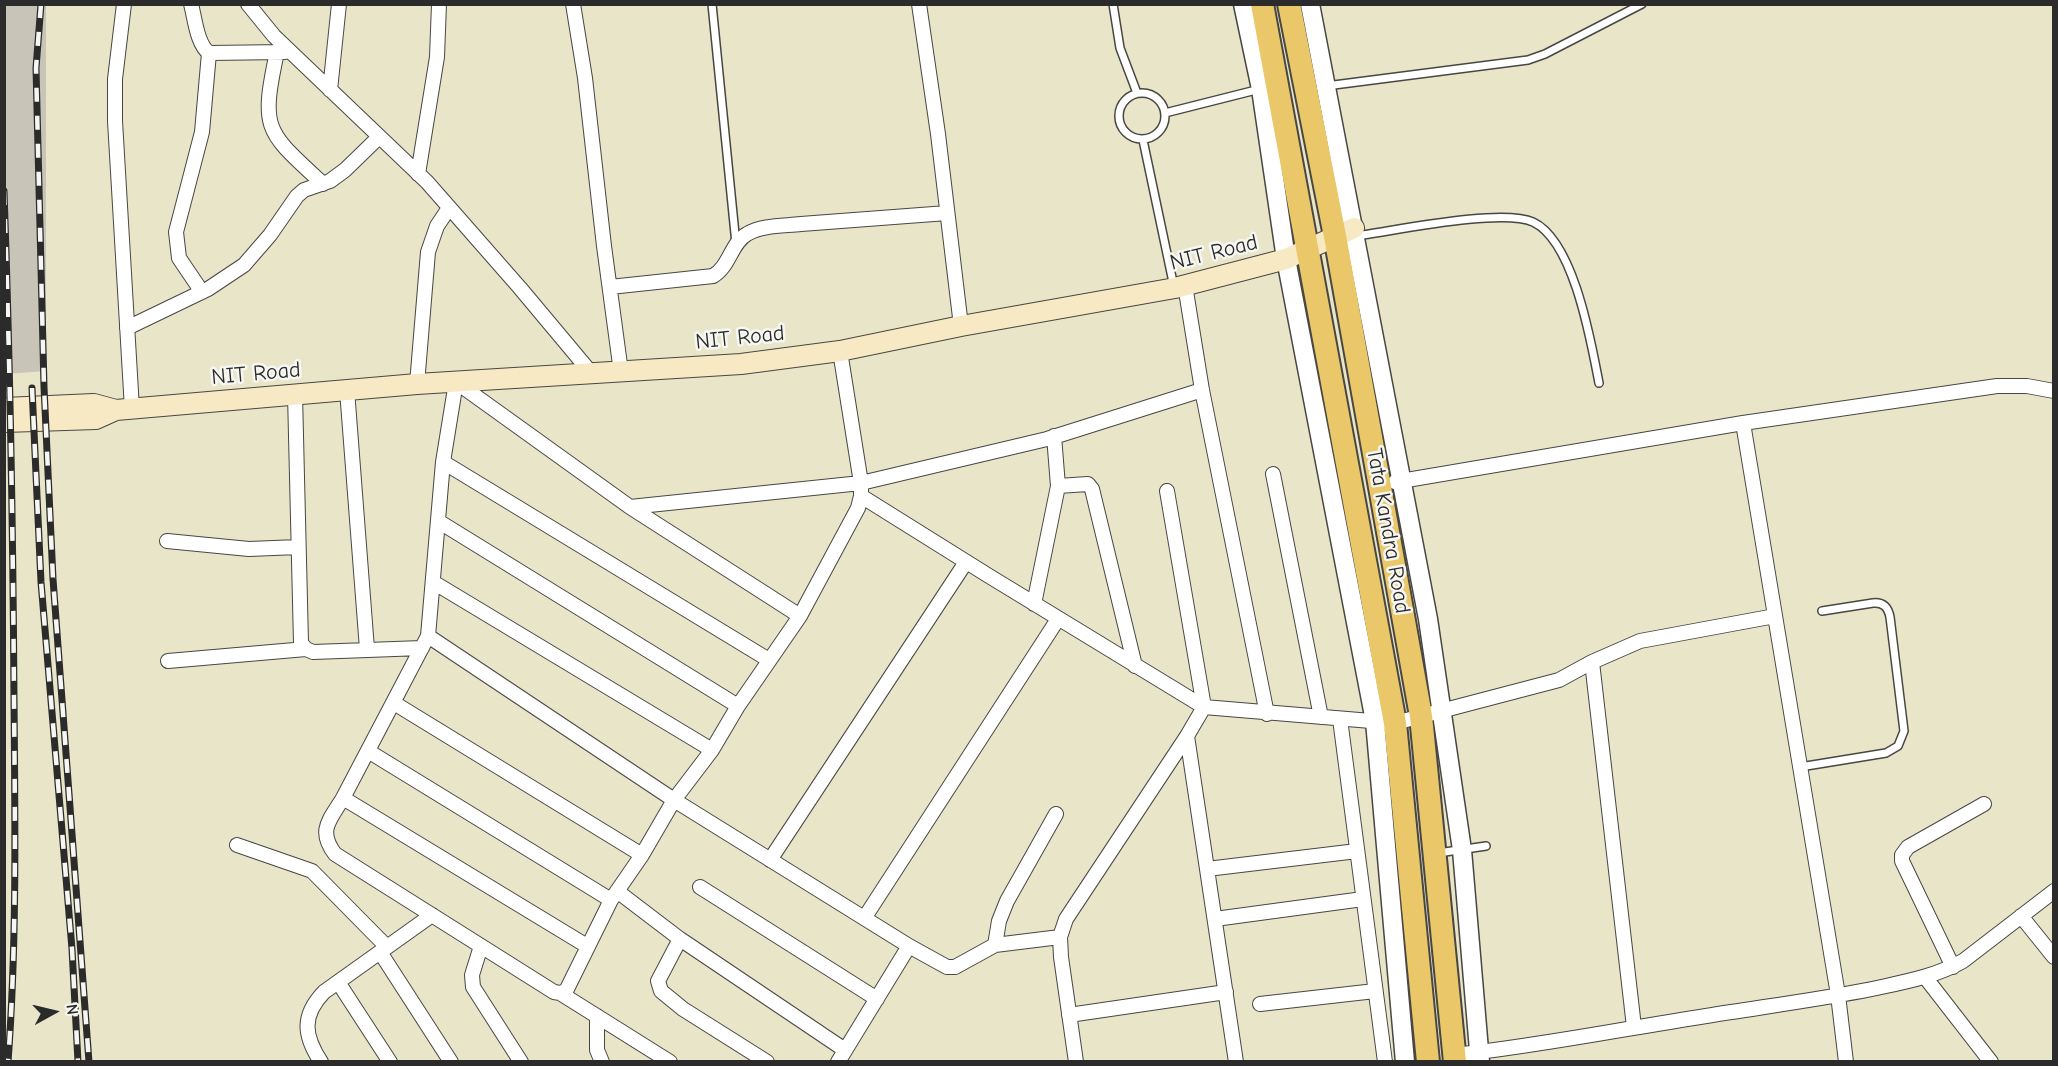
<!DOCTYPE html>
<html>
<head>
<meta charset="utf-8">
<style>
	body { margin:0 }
	#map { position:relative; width:2058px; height:1066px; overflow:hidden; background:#e9e5c9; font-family:"Comic Neue",sans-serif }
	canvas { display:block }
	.frame { position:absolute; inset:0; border:6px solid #2b2b2b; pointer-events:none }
	.north { position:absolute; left:24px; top:982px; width:60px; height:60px; -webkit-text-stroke:4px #f6f6f2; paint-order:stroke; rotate:82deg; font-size:16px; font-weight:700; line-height:24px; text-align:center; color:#2b2b2b }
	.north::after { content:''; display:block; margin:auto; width:21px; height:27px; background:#2b2b2b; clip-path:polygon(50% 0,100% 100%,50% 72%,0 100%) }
</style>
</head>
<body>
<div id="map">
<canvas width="2058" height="1066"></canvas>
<div class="frame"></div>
<div class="north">N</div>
</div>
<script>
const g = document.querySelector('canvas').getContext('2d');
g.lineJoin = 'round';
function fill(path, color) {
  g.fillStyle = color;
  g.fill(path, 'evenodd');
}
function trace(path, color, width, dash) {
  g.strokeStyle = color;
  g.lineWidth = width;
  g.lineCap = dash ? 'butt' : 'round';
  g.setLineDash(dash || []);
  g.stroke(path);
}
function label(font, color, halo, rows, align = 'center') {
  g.font = font + ' "Comic Neue",sans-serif';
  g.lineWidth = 5;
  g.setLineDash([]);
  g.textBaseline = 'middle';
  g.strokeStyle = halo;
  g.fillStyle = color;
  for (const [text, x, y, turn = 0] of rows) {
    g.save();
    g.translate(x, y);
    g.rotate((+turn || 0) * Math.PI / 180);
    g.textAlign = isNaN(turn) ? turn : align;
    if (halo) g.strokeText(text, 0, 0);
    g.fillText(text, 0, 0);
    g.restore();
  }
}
const industrial = new Path2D(`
	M 5,4 L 46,5 L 46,371 L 5,374 Z`);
const service = new Path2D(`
	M 712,4 L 736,244
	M 1113,4 L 1120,48 L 1137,93
	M 1326,86 L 1528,60 L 1545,54 L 1642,4
	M1119 116a23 23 0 1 1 46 0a23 23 0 1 1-46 0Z
	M 1165,113 L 1260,89
	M 1143,140 L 1174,287
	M 1356,236 C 1394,231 1501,208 1533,222 C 1574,241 1591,342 1599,383
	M 1800,767 L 1886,753 L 1898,746 L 1904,731 L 1890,617 C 1888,607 1883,602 1873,603 L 1822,611
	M 1438,853 L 1486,846`);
const minor = new Path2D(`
	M 124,4 L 115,79 L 115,121 L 132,409
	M 191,4 C 195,19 197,44 209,53 L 285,52
	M 248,4 L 274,36 L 427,182 L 520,288 L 592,374
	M 573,4 L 585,78 L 604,246 L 621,372
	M 919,4 L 938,134 L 961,326
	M 277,52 C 260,131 266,131 323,184
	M 330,90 L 339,4
	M 418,174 L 437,57 L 439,4
	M 1185,285 L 1202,390 L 1267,714
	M 610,287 L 713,276 C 730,266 731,243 747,234 C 762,225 784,226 801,224 C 850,220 899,217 947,213
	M 202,292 L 179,258 L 176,232 L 202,132 L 209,53
	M 127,328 L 208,289 L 244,265 L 270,235 L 297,196 L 304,190 L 330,181 L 345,170 L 379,137
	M 417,384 L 428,252 L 437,226 L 449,208
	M 347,390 L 367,649
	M 295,394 L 301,643 L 306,649 L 313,652 L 422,648
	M 1743,423 L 1838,995 L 1846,1062
	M 1054,436 L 1058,486 L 1088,484 L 1092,489 L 1135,666
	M 443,462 L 769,660
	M 1273,474 L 1321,717
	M 1395,482 L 1743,423 L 1997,386 L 2027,386 L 2054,391
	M 861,496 L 989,576 L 1204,707 L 1395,723 L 1559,680 L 1592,662 L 1640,641 L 1775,616
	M 630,507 L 861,483 L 1047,439 L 1202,390
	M 438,521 L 738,706
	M 167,541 L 249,549 L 298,547
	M 433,582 L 712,750
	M 1034,604 L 1058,486
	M 800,616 L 630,507 L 456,382 L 443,462 L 428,636 L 343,798 C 330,820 317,830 335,854 L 554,992 L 560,993 L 566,991 L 611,900 L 642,855 L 674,800 L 712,750 L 738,706 L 800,616 L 858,508 L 861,496 L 861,483 L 840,351
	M 428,636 L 674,800 L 909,946 L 947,967 L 955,967 L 995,945 L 1060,937
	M 168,661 L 306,649
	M 1592,662 L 1634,1027
	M 394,703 L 642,855
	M 1340,719 L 1385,1062
	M 1187,736 L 1236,1062
	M 368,751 L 611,900
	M 343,798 L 587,946
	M 237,845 L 312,871 L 387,947
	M 770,860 L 966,562
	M 1207,869 L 1357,851
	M 700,887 L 877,999
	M 617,891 L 680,939 L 845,1050
	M 2021,916 L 2054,957
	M 865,917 L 1058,619
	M 1215,919 L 1363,899
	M 680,939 L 658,981 L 661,991 L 683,1009 L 767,1062
	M 995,945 L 999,921 L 1007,901 L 1056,814
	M 481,946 L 472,975 L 473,987 L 521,1062
	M 380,952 L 451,1062
	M 1953,967 L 1902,861 L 1902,855 L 1908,847 L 1984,804
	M 1925,977 L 1991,1062
	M 338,982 L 390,1062
	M 560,993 L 670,1062
	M 1260,1004 L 1375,991
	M 1069,1015 L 1226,992
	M 597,1016 L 597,1050 L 602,1062
	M 1454,1055 C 1538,1046 1622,1029 1706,1016 C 1761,1007 1817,1000 1872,989 C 1904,982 1934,977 1963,961 L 2054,891
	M 321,1062 C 304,1036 301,1016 324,992 L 432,915
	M 838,1062 L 909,946
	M 1076,1062 L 1061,957 L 1060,937 L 1066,919 L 1187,736 L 1204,707 L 1167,491`);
const tertiary = new Path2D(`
	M 1243,4 L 1261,89 L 1286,259 L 1375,721 L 1405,1062
	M 1310,4 L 1428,619 L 1462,850 L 1480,1062`);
const secondary = new Path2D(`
	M 4,408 L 94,404 L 116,410 L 417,384 L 741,364 L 840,351 L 961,326 L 1175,288 L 1286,259 L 1354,228
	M 4,422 L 96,419 L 116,410`);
const primary = new Path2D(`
	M 1262,4 L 1395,723 L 1428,1062
	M 1289,4 L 1335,236 L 1421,716 L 1455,1062`);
const rail = new Path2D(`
	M 41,4 L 36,68 L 44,387 L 53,579 L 89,1062
	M 4,191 C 10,361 13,530 14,699 C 15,820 17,941 8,1062
	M 32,388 L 41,582 L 72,949 L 78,1062`);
const streetNames = [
	["NIT Road",1214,253,-14],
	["NIT Road",740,338,-6],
	["NIT Road",256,374,-5],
	["Tata Kandra Road",1388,531,80]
];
fill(industrial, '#c8c4b8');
trace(service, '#484743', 10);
trace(minor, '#484743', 16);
trace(tertiary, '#484743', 21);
trace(secondary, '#484743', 22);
trace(primary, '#484743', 26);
trace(service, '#fff', 7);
trace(minor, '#fff', 14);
trace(tertiary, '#fff', 18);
trace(secondary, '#f7e9c3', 20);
trace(primary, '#eac769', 22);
trace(rail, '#2b2b2b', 7);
trace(rail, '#f6f6f2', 4.5, [14]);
label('22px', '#2b2b2b', '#f6f6f2', streetNames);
</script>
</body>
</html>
